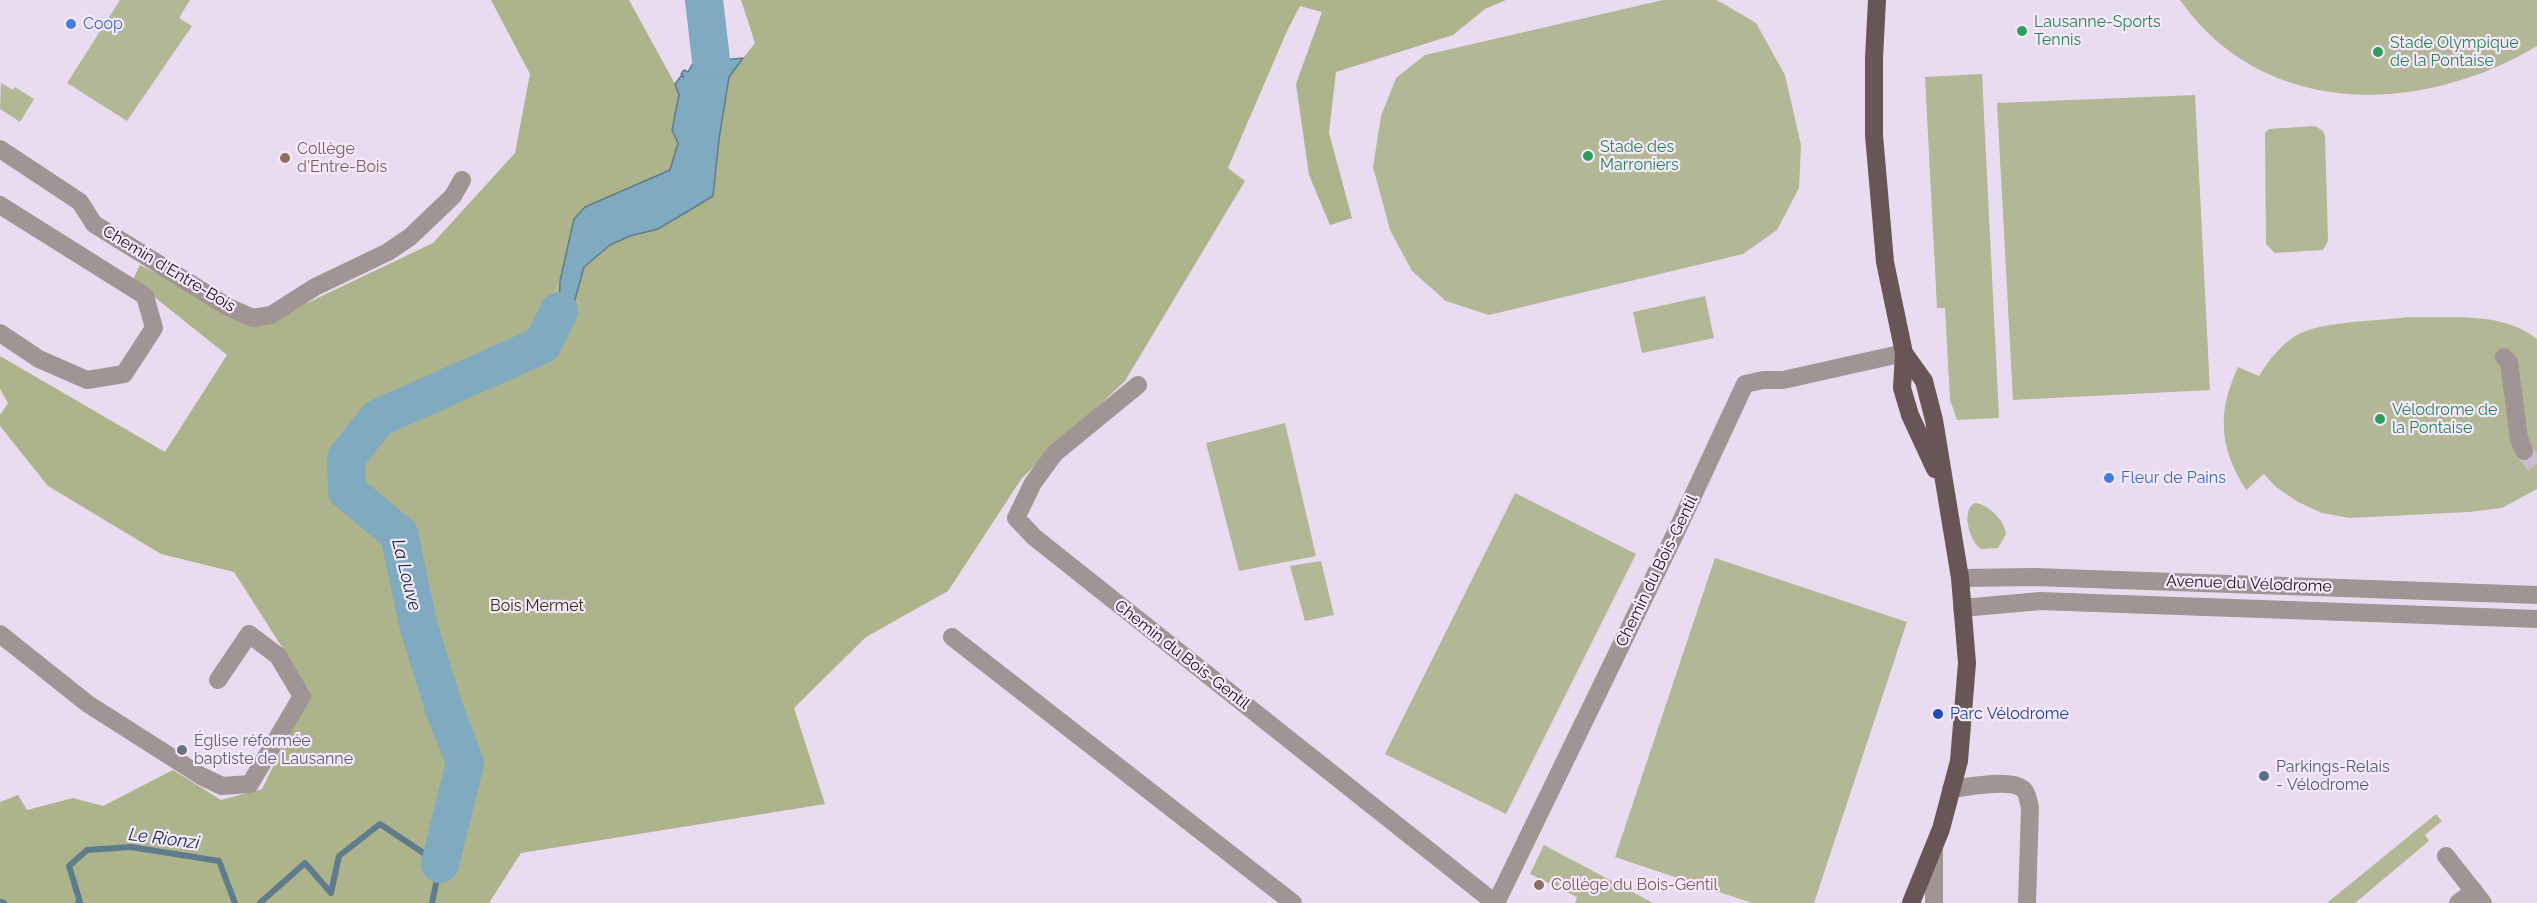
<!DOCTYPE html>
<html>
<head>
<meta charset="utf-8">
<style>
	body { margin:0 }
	canvas { display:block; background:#eadcf0 }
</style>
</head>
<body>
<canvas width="2537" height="903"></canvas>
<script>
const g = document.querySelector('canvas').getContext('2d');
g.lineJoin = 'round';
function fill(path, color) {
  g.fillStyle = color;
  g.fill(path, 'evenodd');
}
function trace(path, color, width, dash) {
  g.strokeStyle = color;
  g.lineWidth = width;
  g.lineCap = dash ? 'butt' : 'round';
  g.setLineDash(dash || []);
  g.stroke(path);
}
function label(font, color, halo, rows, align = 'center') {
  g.font = font + ' Raleway,sans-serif';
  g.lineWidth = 4.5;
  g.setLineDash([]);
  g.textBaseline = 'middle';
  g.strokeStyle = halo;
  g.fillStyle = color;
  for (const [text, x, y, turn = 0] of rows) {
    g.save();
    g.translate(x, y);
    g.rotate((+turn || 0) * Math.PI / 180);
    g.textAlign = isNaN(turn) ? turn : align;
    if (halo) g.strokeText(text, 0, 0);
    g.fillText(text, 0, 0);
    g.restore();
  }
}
const green = new Path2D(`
	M 120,0 L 190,0 L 179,18 L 192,26 L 127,121 L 67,83 Z
	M 1663,0 L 1717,0 L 1756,23 L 1785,75 L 1801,145 L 1799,188 L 1777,230 L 1743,254 L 1489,315 L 1446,301 L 1412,271 L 1390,230 L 1373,167 L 1381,116 L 1396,78 L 1425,55 Z
	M 2180,0 L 2537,0 L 2537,46 C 2422,115 2264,120 2180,0 Z
	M 1982,74 L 1999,418 L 1957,420 L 1950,400 L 1945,308 L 1937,308 L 1925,77 Z
	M 1,83 L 13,90 L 15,87 L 34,99 L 20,122 L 0,109 Z
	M 2195,95 L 2210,390 L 2013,400 L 1997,103 Z
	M 2315,126 L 2323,131 L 2325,136 L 2328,241 L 2323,250 L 2275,253 L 2266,244 L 2265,133 L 2269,129 Z
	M 560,281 L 559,311 L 568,325 C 562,346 549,355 530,365 L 529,342 L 545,331 L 545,308 Z
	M 1705,296 L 1714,338 L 1642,353 L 1633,312 Z
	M 2408,317 C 2450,318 2503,311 2537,339 L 2537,489 L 2502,508 L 2469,512 L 2350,518 L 2322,513 L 2298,502 L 2276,487 L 2264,474 L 2246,490 C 2219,447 2217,413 2238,367 L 2259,376 C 2269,360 2281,344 2297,335 C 2321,321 2380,321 2408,317 Z
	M 1285,423 L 1316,556 L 1239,571 L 1206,443 Z
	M 1515,493 L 1636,554 L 1506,814 L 1385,754 Z
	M 1975,503 C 1988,504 2005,521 2006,534 L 1998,548 L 1981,549 C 1970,542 1960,510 1975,503 Z
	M 1715,558 L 1907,622 L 1814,903 L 1752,903 L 1615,857 Z
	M 1321,561 L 1334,615 L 1305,621 L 1290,566 Z
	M 2436,814 L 2442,821 L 2425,835 L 2429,841 L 2355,903 L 2327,903 Z
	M 1544,845 L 1653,903 L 1575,903 L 1577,897 L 1530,874 Z`);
const forest = new Path2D(`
	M 491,0 L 629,0 L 675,84 L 679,95 L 672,130 L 678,143 L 670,170 L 585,207 L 574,219 L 560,281 L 545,308 L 545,331 L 529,342 L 531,364 L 552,354 L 566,335 L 584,267 L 610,245 L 630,236 L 658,229 L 713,196 L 719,139 L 729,76 L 755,43 L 741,0 L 1506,0 L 1485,9 L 1453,35 L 1336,72 L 1329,133 L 1352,218 L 1330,225 L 1309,175 L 1296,84 L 1322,12 L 1300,6 L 1287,31 L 1228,168 L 1245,181 L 1125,381 L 1022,478 L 948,591 L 866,637 L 794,708 L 825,804 L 521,853 L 489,903 L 0,903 L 0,802 L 18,795 L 27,810 L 73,798 L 103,806 L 173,770 L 221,800 L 262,789 L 310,691 L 234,572 L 161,554 L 48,486 L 0,426 L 0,415 L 8,403 L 0,389 L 0,356 L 165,452 L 227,355 L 133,280 L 140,265 L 259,326 L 433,243 L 515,153 L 530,74 Z`);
const water = new Path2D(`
	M 743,58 L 729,77 L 719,139 L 713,196 L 658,229 L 630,236 L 610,245 L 584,267 L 568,325 L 559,311 L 560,281 L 574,219 L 585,207 L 670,170 L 678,143 L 672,130 L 679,95 L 675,84 L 681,76 L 684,77 L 681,74 L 684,70 L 688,72 L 693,63 Z`);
const stream = new Path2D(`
	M 0,902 L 4,903
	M 78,903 L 80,902 L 69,866 L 87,850 L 131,847 L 219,861 L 235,903
	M 260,903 L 305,863 L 331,893 L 339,856 L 380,824 L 440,864 L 432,903`);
const river = new Path2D(`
	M 704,0 L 711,60
	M 440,864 L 465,763 L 444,708 L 419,628 L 399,534 L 347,491 L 346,458 L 378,418 L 542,345 L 559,311`);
const minorTunnel = new Path2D(`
	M 2524,451 L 2537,467`);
const minor = new Path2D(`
	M 0,149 L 80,202 L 94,224 L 228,307 L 253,318 L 271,315 L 315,287 L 388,252 L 410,237 L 453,196 L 462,180
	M 0,205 L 145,296 L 154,328 L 124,374 L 87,380 L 39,359 L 0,333
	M 2504,357 L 2509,362 L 2519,439 L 2524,451
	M 1138,385 L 1055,453 L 1033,483 L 1016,518 L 1034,537 L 1495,903
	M 1960,578 L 2035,577 L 2537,595
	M 1962,608 L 2040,601 L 2537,619
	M 0,634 L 88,704 L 201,776 L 222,786 L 250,784 L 302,696 L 278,656 L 249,634 L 218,680
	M 952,637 L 1293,903
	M 1951,789 C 1968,787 2010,778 2023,789 C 2028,793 2028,802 2030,807 L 2027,903
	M 2446,856 L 2483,903
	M 1496,903 L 1677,530 L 1745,384 L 1763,380 L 1783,380 L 1904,353
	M 1934,903 L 1934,848
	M 2458,903 L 2474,891`);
const major = new Path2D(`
	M 1877,0 L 1874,58 L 1874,135 L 1885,262 L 1904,353 L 1902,388 L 1910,415 L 1935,469
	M 1904,353 L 1924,381 L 1934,420 L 1960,578 L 1967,663 L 1959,761 L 1941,829 L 1911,903`);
const markers = [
	[71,24,6,"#3f7fe0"],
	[2022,31,6,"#2e9e5b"],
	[2378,52,6,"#2e9e5b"],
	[1588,156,6,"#2e9e5b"],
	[285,158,6,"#8d6e63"],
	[2380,419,6,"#2e9e5b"],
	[2109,478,6,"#3f7fe0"],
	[1938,714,6,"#1a4fb4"],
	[182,750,6,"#6b7280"],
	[2264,776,6,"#5c6f8a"],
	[1539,885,6,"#8d6e63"]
];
const leisureNames = [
	["Lausanne-Sports",2034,22],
	["Tennis",2034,40],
	["Stade Olympique",2390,43],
	["de la Pontaise",2390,61],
	["Stade des",1600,147],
	["Marroniers",1600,165],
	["Vélodrome de",2392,410],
	["la Pontaise",2392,428]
];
const shopNames = [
	["Coop",83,24],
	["Fleur de Pains",2121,478]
];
const educationNames = [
	["Collège",297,149],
	["d'Entre-Bois",297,167],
	["Collège du Bois-Gentil",1551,885]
];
const streetNames = [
	["Chemin d'Entre-Bois",169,269,31],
	["Chemin du Bois-Gentil",1657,571,-64],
	["Avenue du Vélodrome",2249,584,2],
	["Chemin du Bois-Gentil",1182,655,38]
];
const parkNames = [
	["Bois Mermet",537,606]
];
const transitNames = [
	["Parc Vélodrome",1950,714]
];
const worshipNames = [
	["Église réformée",194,741],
	["baptiste de Lausanne",194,759]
];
const serviceNames = [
	["Parkings-Relais",2276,767],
	["- Vélodrome",2276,785]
];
const waterNames = [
	["La Louve",406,575,76],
	["Le Rionzi",164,839,7]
];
fill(green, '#b2b796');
fill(forest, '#adb38b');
fill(water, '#80aabf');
trace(water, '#5f7c8c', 1.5);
trace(stream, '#5f7c8c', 6);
trace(river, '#80aabf', 38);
trace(minorTunnel, '#cabdcf', 18, [18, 9]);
trace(minor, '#a09494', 18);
trace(major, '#685555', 18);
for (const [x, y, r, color] of markers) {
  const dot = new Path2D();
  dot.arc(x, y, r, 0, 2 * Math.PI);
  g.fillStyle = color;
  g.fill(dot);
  trace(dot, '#f7e9fd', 2);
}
label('16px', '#27864d', '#f7e9fd', leisureNames, 'left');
label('16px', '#366cbe', '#f7e9fd', shopNames, 'left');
label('16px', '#785e54', '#f7e9fd', educationNames, 'left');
label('16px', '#130f15', '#f7e9fd', streetNames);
label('16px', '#2f3301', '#f7e9fd', parkNames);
label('16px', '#164399', '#f7e9fd', transitNames, 'left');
label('16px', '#5b616d', '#f7e9fd', worshipNames, 'left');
label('16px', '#4e5e75', '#f7e9fd', serviceNames, 'left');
label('italic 18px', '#0a3140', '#f7e9fd', waterNames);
</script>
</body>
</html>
